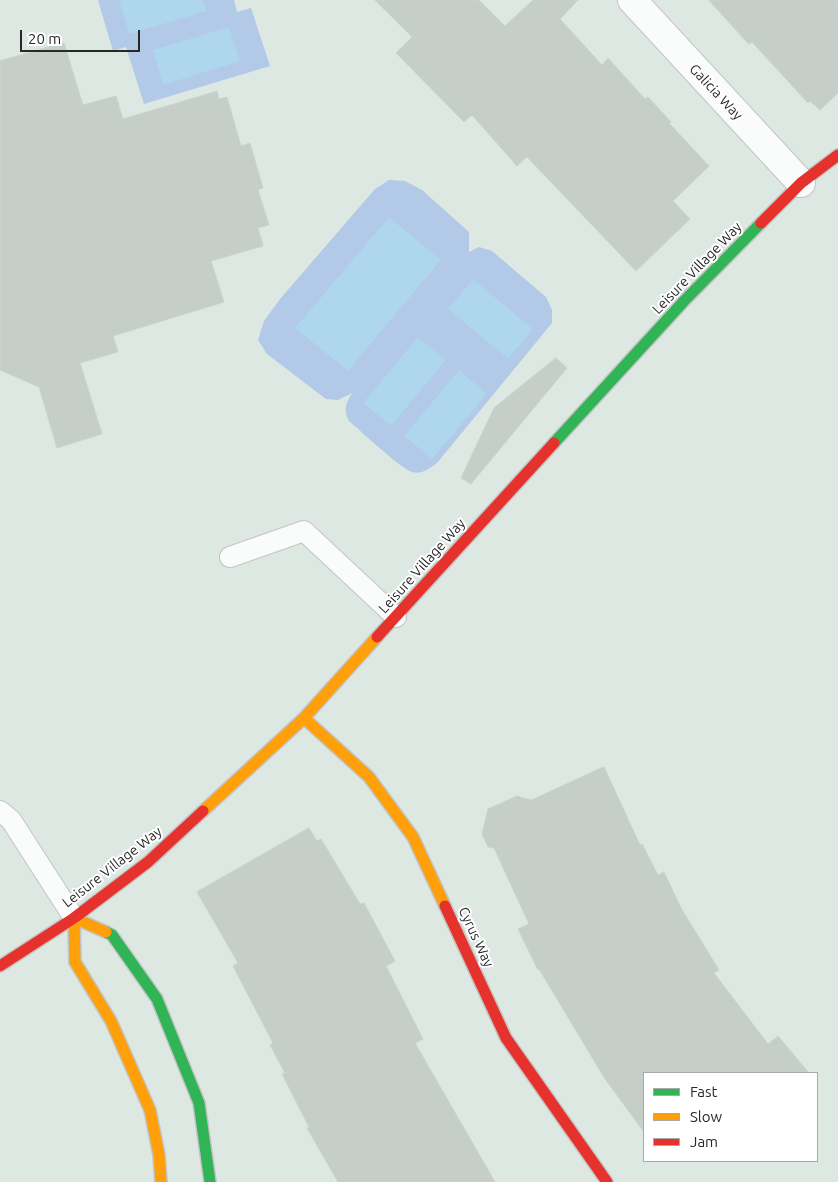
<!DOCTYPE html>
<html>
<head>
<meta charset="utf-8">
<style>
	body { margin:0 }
	#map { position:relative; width:838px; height:1182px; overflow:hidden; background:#dde8e3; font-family:Ubuntu,sans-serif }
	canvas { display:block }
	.legend { position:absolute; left:643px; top:1072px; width:175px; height:90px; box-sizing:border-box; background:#fff; border:1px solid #a9a9a9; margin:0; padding:6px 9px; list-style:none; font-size:15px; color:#282828 }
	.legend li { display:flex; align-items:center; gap:10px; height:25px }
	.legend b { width:25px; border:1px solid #a9a9a9 }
	.scale { position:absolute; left:20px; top:30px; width:120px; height:22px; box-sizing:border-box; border:2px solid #282828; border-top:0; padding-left:6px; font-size:15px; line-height:18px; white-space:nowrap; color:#282828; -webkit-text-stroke:4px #fff; paint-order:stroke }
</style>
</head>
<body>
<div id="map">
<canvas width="838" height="1182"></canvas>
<ul class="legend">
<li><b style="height:6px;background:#30b455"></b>Fast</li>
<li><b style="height:6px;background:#ff9f0a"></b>Slow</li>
<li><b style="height:6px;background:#e5322d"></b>Jam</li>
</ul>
<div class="scale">20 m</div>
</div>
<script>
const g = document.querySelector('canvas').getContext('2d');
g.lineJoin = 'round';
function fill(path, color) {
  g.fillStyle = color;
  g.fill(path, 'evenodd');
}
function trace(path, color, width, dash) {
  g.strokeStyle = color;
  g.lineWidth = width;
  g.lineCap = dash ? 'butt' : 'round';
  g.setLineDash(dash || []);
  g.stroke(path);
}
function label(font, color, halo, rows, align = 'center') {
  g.font = font + ' Ubuntu,sans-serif';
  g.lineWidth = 4;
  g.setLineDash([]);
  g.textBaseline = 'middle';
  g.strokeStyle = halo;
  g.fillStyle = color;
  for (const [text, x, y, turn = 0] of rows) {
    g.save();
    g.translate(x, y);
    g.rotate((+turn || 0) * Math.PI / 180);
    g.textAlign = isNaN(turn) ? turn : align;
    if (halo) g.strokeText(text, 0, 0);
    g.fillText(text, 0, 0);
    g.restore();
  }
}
const green = new Path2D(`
	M 98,0 L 234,0 L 237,12 L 251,8 L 270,66 L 144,104 L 126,47 L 113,51 Z
	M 389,180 L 405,181 L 422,190 L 469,232 L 469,252 L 479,247 L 492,251 L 546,297 L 552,310 L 552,323 L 437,463 C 430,468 422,475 412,472 C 400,468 361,431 349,421 C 343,410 346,403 352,393 L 338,400 L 326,399 L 267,354 L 258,340 L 264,321 L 280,299 L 375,189 Z`);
const pitch = new Path2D(`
	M 119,0 L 203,0 L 207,11 L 129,34 Z
	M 229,27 L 240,61 L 163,85 L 153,50 Z
	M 389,217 L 441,260 L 348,371 L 295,328 Z
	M 473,279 L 533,329 L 508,359 L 448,309 Z
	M 418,337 L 446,360 L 391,426 L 363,403 Z
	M 459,370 L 487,394 L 432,459 L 404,436 Z`);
const building = new Path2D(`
	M 375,0 L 479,0 L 505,26 L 533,0 L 578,0 L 560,19 L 602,65 L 608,58 L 645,99 L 648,97 L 671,122 L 669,123 L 709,166 L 673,201 L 690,219 L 636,271 L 527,157 L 517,166 L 472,115 L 464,122 L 396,53 L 412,37 Z
	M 709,0 L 838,0 L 838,93 L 820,110 L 810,101 L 808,103 L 752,42 L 749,44 Z
	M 64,43 L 83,105 L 116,96 L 123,119 L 217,91 L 219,99 L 227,97 L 241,146 L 250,143 L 263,188 L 258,190 L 269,225 L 258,228 L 263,246 L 211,261 L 224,302 L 113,336 L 118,352 L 80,363 L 102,434 L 57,448 L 39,387 L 0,370 L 0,61 Z
	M 556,358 L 567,368 L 471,484 L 461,478 L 494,408 Z
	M 604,767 L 640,845 L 642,844 L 658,875 L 664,872 L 681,908 L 719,970 L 714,973 L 768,1044 L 778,1036 L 809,1073 L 644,1073 L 644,1132 L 605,1079 L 539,969 L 538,970 L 518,929 L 529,924 L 494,848 L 488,847 L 482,834 L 488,809 L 517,796 L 531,800 Z
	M 309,828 L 317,841 L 321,839 L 360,904 L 364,903 L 395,961 L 386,966 L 423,1039 L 415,1043 L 495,1182 L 338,1182 L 307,1128 L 309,1127 L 282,1074 L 285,1073 L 270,1045 L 273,1043 L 233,966 L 238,963 L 197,892 Z`);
const lane = new Path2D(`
	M 230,557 L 304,531 L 396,617
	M 0,811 L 11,820 L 74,918`);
const street = new Path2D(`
	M 632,0 L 801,183`);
const fast = new Path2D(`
	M 554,443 L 685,300 L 761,223
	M 106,932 L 112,935 L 157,999 L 199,1103 L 210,1182`);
const slow = new Path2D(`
	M 304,718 L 369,777 L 413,837 L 445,906
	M 203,811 L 304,718 L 377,637
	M 106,932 L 74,918 L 75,962 L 111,1021 L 150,1110 L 159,1155 L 161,1182`);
const jam = new Path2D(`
	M 761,223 L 801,183 L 838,155
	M 377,637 L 554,443
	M 445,906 L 506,1038 L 607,1182
	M 0,966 L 74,918 L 148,862 L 203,811`);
const streetNames = [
	["Galicia Way",716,92,47],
	["Leisure Village Way",697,268,-46],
	["Leisure Village Way",422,566,-48],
	["Leisure Village Way",112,867,-38],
	["Cyrus Way",476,937,65]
];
fill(green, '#b2c9e7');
fill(pitch, '#aed6ec');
fill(building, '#c6ceca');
trace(building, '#c9d3cf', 1);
trace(lane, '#c4c4c3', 22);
trace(street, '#c4c4c3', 30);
trace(fast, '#c4c4c3', 14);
trace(slow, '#c4c4c3', 14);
trace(jam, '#c4c4c3', 14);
trace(lane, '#fafcfb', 20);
trace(street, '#fafcfb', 28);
trace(fast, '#30b455', 11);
trace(slow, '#ff9f0a', 11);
trace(jam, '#e5322d', 11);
label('14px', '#282828', '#fff', streetNames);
</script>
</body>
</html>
